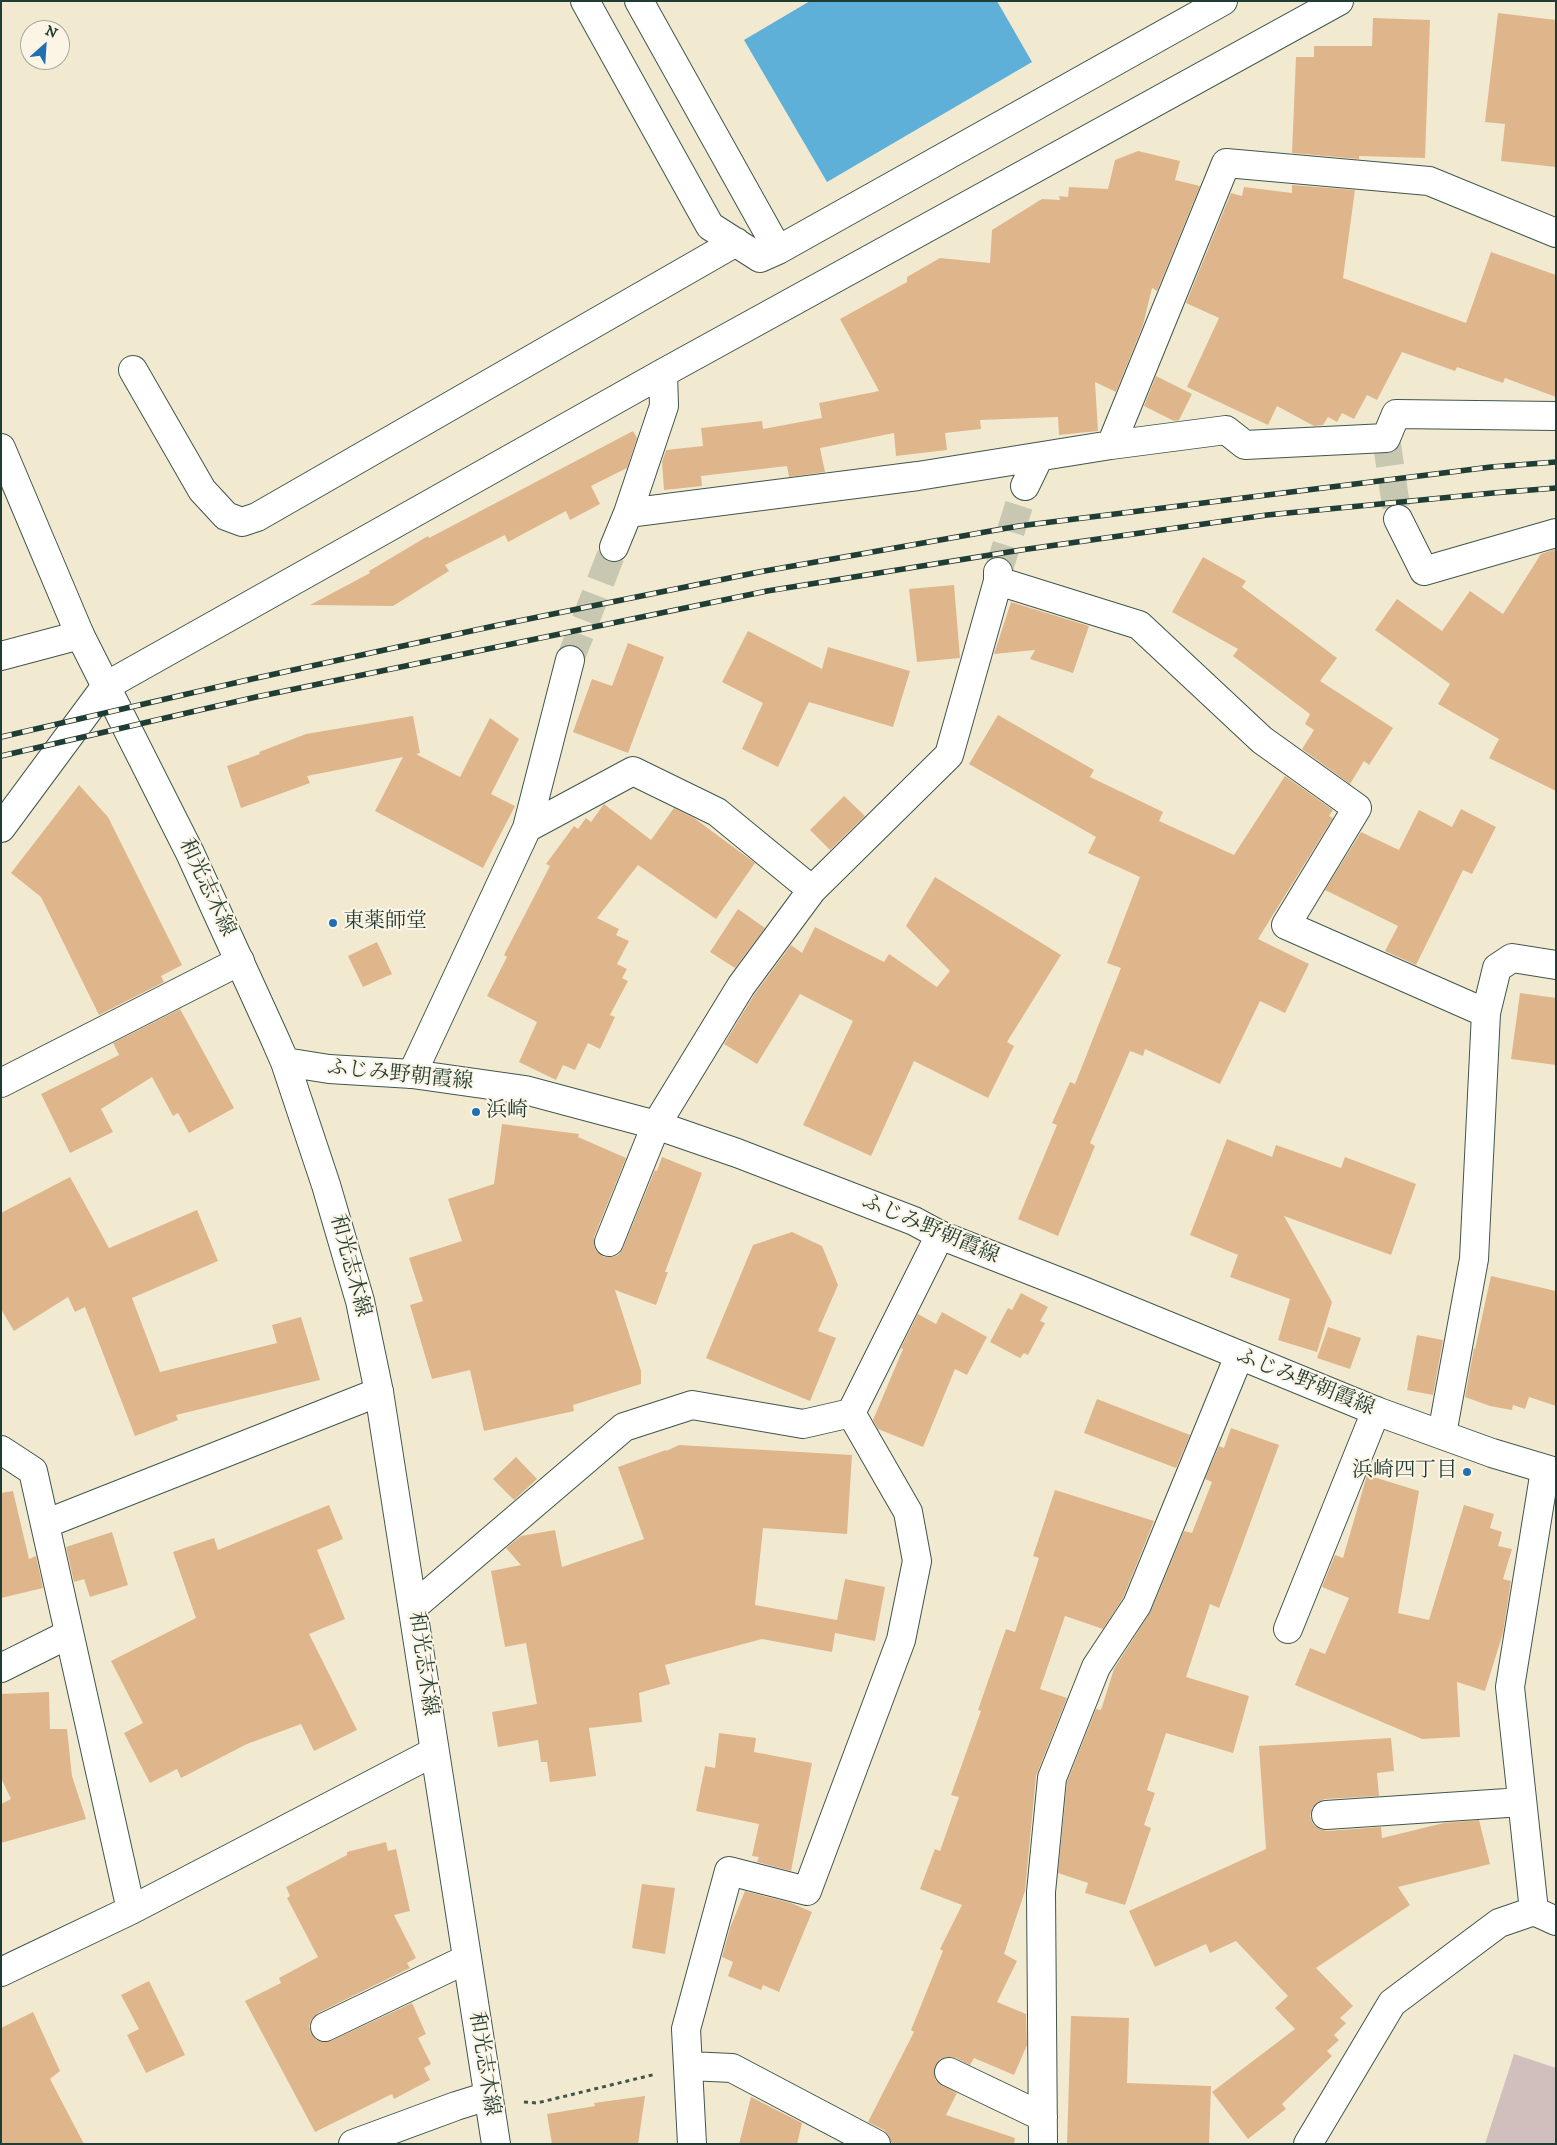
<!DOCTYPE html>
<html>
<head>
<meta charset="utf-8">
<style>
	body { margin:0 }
	#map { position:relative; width:1557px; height:2145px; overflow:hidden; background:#f2ead0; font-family:"IM FELL DW Pica",serif }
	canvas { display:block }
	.frame { position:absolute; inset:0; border:2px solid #1f3d34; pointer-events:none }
	.north { position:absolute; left:20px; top:20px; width:50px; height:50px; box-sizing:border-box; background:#fcf5e5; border:1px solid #a4ab9e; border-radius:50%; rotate:26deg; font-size:14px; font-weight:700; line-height:20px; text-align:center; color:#1f3d34 }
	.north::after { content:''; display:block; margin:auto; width:18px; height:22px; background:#1f6fb2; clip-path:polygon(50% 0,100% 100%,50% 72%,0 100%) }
</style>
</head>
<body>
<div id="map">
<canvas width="1557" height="2145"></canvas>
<div class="frame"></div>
<div class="north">N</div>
</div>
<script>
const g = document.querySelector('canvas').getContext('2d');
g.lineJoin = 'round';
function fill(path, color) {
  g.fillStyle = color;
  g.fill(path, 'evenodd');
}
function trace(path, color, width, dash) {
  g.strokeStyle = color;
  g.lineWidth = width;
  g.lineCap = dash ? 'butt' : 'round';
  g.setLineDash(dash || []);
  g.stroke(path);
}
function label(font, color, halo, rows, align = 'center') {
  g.font = font + ' "IM FELL DW Pica","Noto Serif JP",serif';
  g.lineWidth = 4;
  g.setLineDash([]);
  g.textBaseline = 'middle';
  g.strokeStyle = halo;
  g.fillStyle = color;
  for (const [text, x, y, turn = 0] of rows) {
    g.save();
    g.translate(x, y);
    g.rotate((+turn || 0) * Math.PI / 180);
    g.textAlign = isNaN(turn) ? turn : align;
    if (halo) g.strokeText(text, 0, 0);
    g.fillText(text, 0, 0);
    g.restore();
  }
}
const industrial = new Path2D(`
	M 1514,2054 L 1556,2068 L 1556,2144 L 1485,2144 Z`);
const water = new Path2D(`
	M 810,1 L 997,1 L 1032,62 L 827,182 L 744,40 Z`);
const building = new Path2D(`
	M 1498,13 L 1556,20 L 1556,167 L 1501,161 L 1505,124 L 1485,122 Z
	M 1373,18 L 1430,20 L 1425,158 L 1359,156 L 1359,159 L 1292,153 L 1296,57 L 1314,57 L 1314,46 L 1372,46 Z
	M 1138,151 L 1180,161 L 1175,180 L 1200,186 L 1157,291 L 1152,288 L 1143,325 L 1116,392 L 1095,382 L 1098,431 L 1059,435 L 1058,417 L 980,420 L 981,429 L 945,433 L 947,450 L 896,456 L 894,433 L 820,448 L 825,472 L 789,477 L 787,466 L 701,476 L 702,486 L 664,490 L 662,462 L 666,450 L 703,446 L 701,428 L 762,421 L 763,429 L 822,418 L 819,403 L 879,391 L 840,319 L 907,282 L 907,277 L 940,258 L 990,263 L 992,230 L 1042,199 L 1060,200 L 1059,196 L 1068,197 L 1069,187 L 1108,189 L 1115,160 Z
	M 1292,185 L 1355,190 L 1343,278 L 1466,323 L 1491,252 L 1556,275 L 1556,397 L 1505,378 L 1503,383 L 1457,367 L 1455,371 L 1402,352 L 1377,400 L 1367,395 L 1354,419 L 1342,413 L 1337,422 L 1328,417 L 1323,425 L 1314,426 L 1277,406 L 1268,425 L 1187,387 L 1219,318 L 1186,303 L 1231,193 L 1242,196 L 1244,187 L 1292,193 Z
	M 1156,376 L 1192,394 L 1179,420 L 1174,421 L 1144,406 Z
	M 633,431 L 637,438 L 627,468 L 591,486 L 600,504 L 570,520 L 566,511 L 508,542 L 505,535 L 445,565 L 449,571 L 393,606 L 310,605 L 370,573 L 369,571 L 428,536 L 429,538 Z
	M 1556,549 L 1556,791 L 1489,758 L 1499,739 L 1438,704 L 1450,684 L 1375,630 L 1397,599 L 1442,631 L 1470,591 L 1503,614 L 1541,554 Z
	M 1203,557 L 1246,581 L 1242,587 L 1337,658 L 1320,681 L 1393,728 L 1369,765 L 1364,761 L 1350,784 L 1302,749 L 1314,730 L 1305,724 L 1310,714 L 1233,656 L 1238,649 L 1172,612 Z
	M 954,585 L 960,658 L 917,662 L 909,589 Z
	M 1011,602 L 1089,626 L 1073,673 L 1030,659 L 1035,650 L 994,654 Z
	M 748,631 L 822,669 L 828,647 L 910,671 L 893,727 L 809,702 L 778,767 L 742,749 L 763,703 L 722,682 Z
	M 628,643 L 664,657 L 628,753 L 573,732 L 592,679 L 612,686 Z
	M 998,715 L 1094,770 L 1090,777 L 1163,812 L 1159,821 L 1234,855 L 1285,776 L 1333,810 L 1329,816 L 1333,818 L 1258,939 L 1309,964 L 1285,1013 L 1260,1001 L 1220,1084 L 1145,1049 L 1143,1056 L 1130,1051 L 1090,1143 L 1095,1146 L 1058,1236 L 1018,1219 L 1057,1125 L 1052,1123 L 1070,1082 L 1075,1084 L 1121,968 L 1107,963 L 1140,877 L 1088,853 L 1096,837 L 969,764 Z
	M 413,716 L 420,753 L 416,754 L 460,777 L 490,718 L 519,739 L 491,794 L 515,806 L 483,868 L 375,811 L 403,757 L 307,776 L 310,783 L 241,808 L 227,766 L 260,754 L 259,752 L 306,734 Z
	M 79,785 L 108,817 L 182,965 L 161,976 L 164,982 L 99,1015 L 41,897 L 11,873 Z
	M 844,796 L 865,816 L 830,850 L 810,830 Z
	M 604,804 L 651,840 L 674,808 L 694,818 L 755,863 L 716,919 L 638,865 L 597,918 L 619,929 L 616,935 L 629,941 L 617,964 L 627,969 L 622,978 L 628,981 L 610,1015 L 615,1017 L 600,1049 L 588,1043 L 575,1070 L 563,1065 L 556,1080 L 519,1062 L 537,1022 L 487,996 L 507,957 L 504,955 L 550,866 L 546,864 L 574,826 L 578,829 L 586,818 L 591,822 Z
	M 1461,809 L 1496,827 L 1472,874 L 1463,870 L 1416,965 L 1385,951 L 1398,926 L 1325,890 L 1361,832 L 1399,850 L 1419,810 L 1452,827 Z
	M 935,877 L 1061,955 L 1007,1042 L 1014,1046 L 988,1098 L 914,1061 L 871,1156 L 803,1125 L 853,1021 L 800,994 L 757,1064 L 724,1044 L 754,995 L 791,945 L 802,953 L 815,927 L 884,962 L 889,954 L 937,987 L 950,971 L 906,926 Z
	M 738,909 L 765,928 L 735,968 L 710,952 Z
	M 377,942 L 392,974 L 363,987 L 348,956 Z
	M 1520,993 L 1556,998 L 1556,1065 L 1511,1059 Z
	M 180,1009 L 234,1108 L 189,1133 L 178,1113 L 173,1116 L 152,1077 L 101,1109 L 113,1132 L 70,1153 L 41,1094 L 119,1055 L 113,1043 Z
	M 502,1124 L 579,1134 L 578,1137 L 626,1158 L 594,1237 L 594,1245 L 596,1251 L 604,1257 L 612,1257 L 618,1255 L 623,1248 L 655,1170 L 657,1171 L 662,1157 L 702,1173 L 665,1272 L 668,1272 L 656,1305 L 615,1290 L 641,1371 L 641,1384 L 573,1405 L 574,1411 L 484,1431 L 470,1370 L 432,1379 L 410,1305 L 423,1301 L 409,1258 L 462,1241 L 448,1199 L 494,1184 Z
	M 1227,1139 L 1272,1157 L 1276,1145 L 1341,1168 L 1345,1157 L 1416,1184 L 1391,1255 L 1284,1216 L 1332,1302 L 1317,1352 L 1278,1340 L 1290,1299 L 1230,1277 L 1238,1255 L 1190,1235 Z
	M 70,1177 L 109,1248 L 197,1210 L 218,1261 L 132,1298 L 160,1372 L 277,1343 L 272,1325 L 301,1317 L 320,1380 L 176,1415 L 178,1420 L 135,1436 L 85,1307 L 75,1312 L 68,1297 L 14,1331 L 1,1309 L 1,1213 Z
	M 792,1232 L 822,1246 L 838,1285 L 818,1331 L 836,1338 L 810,1401 L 706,1358 L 753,1245 Z
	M 1491,1276 L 1556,1291 L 1556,1406 L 1529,1397 L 1525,1409 L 1513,1405 L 1512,1410 L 1490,1406 L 1465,1397 L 1474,1348 L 1475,1349 Z
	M 1021,1293 L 1048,1307 L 1040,1321 L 1045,1323 L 1028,1355 L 1024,1353 L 1020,1358 L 990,1342 L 1008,1308 L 1012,1310 Z
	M 942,1312 L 987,1337 L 967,1375 L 955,1369 L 923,1447 L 878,1429 L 873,1420 L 903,1349 L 901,1348 L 918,1314 L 936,1324 Z
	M 1328,1327 L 1361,1338 L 1350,1369 L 1317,1358 Z
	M 1417,1335 L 1443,1340 L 1433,1395 L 1407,1390 Z
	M 1097,1399 L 1190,1435 L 1176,1468 L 1084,1433 Z
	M 1231,1428 L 1279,1445 L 1219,1608 L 1210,1604 L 1186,1677 L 1249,1696 L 1233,1753 L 1166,1733 L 1147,1790 L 1155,1793 L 1144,1825 L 1151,1828 L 1125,1905 L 1085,1893 L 1088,1883 L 1058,1873 L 1067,1782 L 1096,1709 L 1101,1710 L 1114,1669 L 1151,1611 L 1184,1531 L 1192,1533 L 1212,1482 L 1205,1479 L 1219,1446 L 1224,1448 Z
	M 679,1445 L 852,1455 L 847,1534 L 763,1528 L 755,1605 L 837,1620 L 845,1579 L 885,1587 L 875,1641 L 835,1633 L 832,1652 L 762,1639 L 665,1665 L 670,1684 L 639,1693 L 642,1722 L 589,1728 L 596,1776 L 550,1782 L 547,1762 L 541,1762 L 538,1740 L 498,1747 L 492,1712 L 537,1704 L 526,1643 L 505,1647 L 491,1571 L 521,1565 L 506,1548 L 521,1536 L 555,1530 L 562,1567 L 644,1539 L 618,1467 L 666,1450 L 666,1451 Z
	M 516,1457 L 537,1479 L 514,1500 L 493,1479 Z
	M 1367,1475 L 1419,1491 L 1398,1613 L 1429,1620 L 1464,1505 L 1494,1514 L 1490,1528 L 1502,1532 L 1498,1546 L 1512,1549 L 1503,1579 L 1511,1581 L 1503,1633 L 1485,1691 L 1457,1682 L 1460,1737 L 1422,1739 L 1295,1685 L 1310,1648 L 1325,1654 L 1349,1598 L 1322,1587 L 1335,1555 L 1343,1558 Z
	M 1055,1490 L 1154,1521 L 1123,1598 L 1103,1629 L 1065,1616 L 1040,1689 L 1067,1698 L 1036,1776 L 1025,1891 L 1004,1954 L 1017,1961 L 997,2002 L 1026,2014 L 1027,2045 L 1014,2075 L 974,2058 L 970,2065 L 956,2058 L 947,2057 L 940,2059 L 935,2066 L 934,2074 L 936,2081 L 957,2093 L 946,2115 L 1015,2138 L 1014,2144 L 892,2144 L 889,2136 L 884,2130 L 868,2122 L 914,2032 L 911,2030 L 943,1951 L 940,1949 L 962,1905 L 920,1889 L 935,1849 L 940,1851 L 959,1797 L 951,1795 L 981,1711 L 978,1710 L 1006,1629 L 1015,1632 L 1039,1558 L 1033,1556 Z
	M 13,1491 L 29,1559 L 36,1556 L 43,1588 L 1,1598 L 1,1493 Z
	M 329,1505 L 343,1539 L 317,1550 L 345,1619 L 309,1634 L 357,1730 L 314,1751 L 301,1724 L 247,1744 L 181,1778 L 177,1769 L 150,1783 L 124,1733 L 143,1723 L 111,1661 L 196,1618 L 173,1552 L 214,1538 L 218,1550 Z
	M 112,1532 L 128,1585 L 90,1597 L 84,1579 L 74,1582 L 66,1547 Z
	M 49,1692 L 50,1729 L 67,1729 L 72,1776 L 86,1819 L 1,1843 L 1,1804 L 11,1799 L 1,1778 L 1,1694 Z
	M 719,1733 L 756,1738 L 754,1752 L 812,1763 L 791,1871 L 757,1862 L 759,1857 L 752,1856 L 759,1824 L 696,1811 L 705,1766 L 715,1768 Z
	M 1391,1738 L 1394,1771 L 1377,1773 L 1379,1796 L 1325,1799 L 1318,1802 L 1312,1808 L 1310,1816 L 1313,1824 L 1320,1829 L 1327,1831 L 1381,1827 L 1382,1838 L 1444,1823 L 1479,1820 L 1490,1864 L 1398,1887 L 1410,1905 L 1316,1968 L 1353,2006 L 1340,2018 L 1346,2023 L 1334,2035 L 1339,2040 L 1327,2051 L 1332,2056 L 1282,2104 L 1286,2109 L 1248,2139 L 1212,2092 L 1295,2029 L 1275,2008 L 1288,1996 L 1236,1941 L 1210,1953 L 1206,1944 L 1155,1967 L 1129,1911 L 1266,1849 L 1259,1746 Z
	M 386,1842 L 388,1851 L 396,1849 L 410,1911 L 394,1915 L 416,1958 L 407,1963 L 410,1968 L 318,2013 L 312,2019 L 309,2026 L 311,2033 L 316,2040 L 323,2042 L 331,2041 L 412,2003 L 426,2034 L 418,2038 L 431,2064 L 424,2068 L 430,2080 L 394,2099 L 392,2094 L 315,2132 L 245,2001 L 281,1983 L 279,1978 L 318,1957 L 287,1898 L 290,1896 L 286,1887 L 347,1855 L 347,1852 Z
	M 642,1884 L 675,1888 L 665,1954 L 632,1948 Z
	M 745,1891 L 791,1903 L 812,1912 L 779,1992 L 763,1985 L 761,1990 L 728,1976 L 733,1962 L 722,1957 L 730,1928 Z
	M 149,1981 L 185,2055 L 146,2073 L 127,2035 L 139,2029 L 121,1995 Z
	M 33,2012 L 60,2071 L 50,2079 L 84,2144 L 1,2144 L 1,2028 Z
	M 1071,2016 L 1129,2018 L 1127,2083 L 1211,2086 L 1209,2144 L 1067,2144 Z
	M 645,2096 L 638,2144 L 552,2144 L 547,2114 L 595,2106 L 594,2103 Z
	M 751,2097 L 802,2123 L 797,2144 L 739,2144 Z`);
const minorTunnel = new Path2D(`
	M 1386,438 L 1398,519
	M 998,572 L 1025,486
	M 570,660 L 614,547`);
const path = new Path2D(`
	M 524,2102 L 537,2103 L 656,2074`);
const minor = new Path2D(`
	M 585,1 L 710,226 L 760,258 L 778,250
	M 639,1 L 778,250 L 1223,1
	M 133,370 L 202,490 L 226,516 L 242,522 L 257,517 L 736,242
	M 1111,445 L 1226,163 L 1429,181 L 1556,233
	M 1025,486 L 1039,457
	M 628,513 L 918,476 L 1111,445 L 1226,430 L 1245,445 L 1386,438 L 1396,414 L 1556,416
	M 1398,519 L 1424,571 L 1556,533
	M 614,547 L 628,513 L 664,406 L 663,373
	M 998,572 L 998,581 L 1139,625 L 1262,740 L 1357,808 L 1286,925 L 1486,1013
	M 1,656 L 80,635
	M 1,828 L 106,686 L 663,373 L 1339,1
	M 527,828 L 633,771 L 717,812 L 812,890
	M 412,1074 L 527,828 L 570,660
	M 1,1083 L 240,961
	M 609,1242 L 656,1125 L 741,986 L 812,890 L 949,755 L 998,581
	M 1442,1434 L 1474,1259 L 1486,1013 L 1497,968 L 1512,958 L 1556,965
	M 1,1450 L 33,1471 L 131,1910
	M 45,1524 L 379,1392
	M 413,1607 L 624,1427 L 692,1405 L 803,1424 L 851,1413 L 940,1235
	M 1288,1629 L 1376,1411
	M 1,1668 L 69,1634
	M 1326,1815 L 1522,1802
	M 1534,1911 L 1510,1687 L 1545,1470
	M 1,1972 L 131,1910 L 434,1752
	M 325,2027 L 467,1959
	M 689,2066 L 732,2068 L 876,2144
	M 949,2072 L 1043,2117
	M 353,2144 L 456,2106 L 488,2096
	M 692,2144 L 686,2029 L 729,1871 L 807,1891 L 901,1640 L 917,1561 L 908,1512 L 851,1413
	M 1043,2144 L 1041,1892 L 1052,1778 L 1096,1667 L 1137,1605 L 1239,1356
	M 1308,2144 L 1392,2003 L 1499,1923 L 1534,1911 L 1556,1921`);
const major = new Path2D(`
	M 1,448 L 80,635 L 190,853 L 274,1037 L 285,1062 L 326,1185 L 360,1301 L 379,1392 L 496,2144
	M 285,1062 L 329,1069 L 412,1074 L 525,1090 L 656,1125 L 737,1153 L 914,1221 L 940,1235 L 1083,1291 L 1376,1411 L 1492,1453 L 1556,1472`);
const rail = new Path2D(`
	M 1,737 L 252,679 L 494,626 L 759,572 L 1019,526 L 1491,467 L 1556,462
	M 1,756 L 256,697 L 767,591 L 1021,550 L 1267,515 L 1493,493 L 1556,488`);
const markers = [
	[333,923,5,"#1f6fb2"],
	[476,1112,5,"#1f6fb2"],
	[1467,1472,5,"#1f6fb2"]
];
const streetNames = [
	["和光志木線",206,888,65],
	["ふじみ野朝霞線",400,1076,6],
	["ふじみ野朝霞線",930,1230,23],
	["和光志木線",349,1266,75],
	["ふじみ野朝霞線",1305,1383,22],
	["和光志木線",422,1664,82],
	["和光志木線",483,2064,81]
];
const poiNames = [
	["東薬師堂",343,923],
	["浜崎",486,1112],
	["浜崎四丁目",1457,1472,"right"]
];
fill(industrial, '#d1bfbd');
fill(water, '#5eb0d9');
fill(building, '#dfb68c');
trace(minorTunnel, '#c8c7b1', 28, [28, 14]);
trace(minor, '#3f574b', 30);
trace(major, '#3f574b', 30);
trace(path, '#3f574b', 3, [4, 4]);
trace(minor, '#fff', 28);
trace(major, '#fff', 28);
trace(rail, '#1f3d34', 5.5);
trace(rail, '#fcf5e5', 4, [11]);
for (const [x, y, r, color] of markers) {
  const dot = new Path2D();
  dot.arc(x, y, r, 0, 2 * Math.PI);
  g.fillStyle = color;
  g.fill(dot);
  trace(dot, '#fcf5e5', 2);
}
label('21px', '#1f3d34', '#fcf5e5', streetNames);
label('21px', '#1f3d34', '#fcf5e5', poiNames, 'left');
</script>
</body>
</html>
